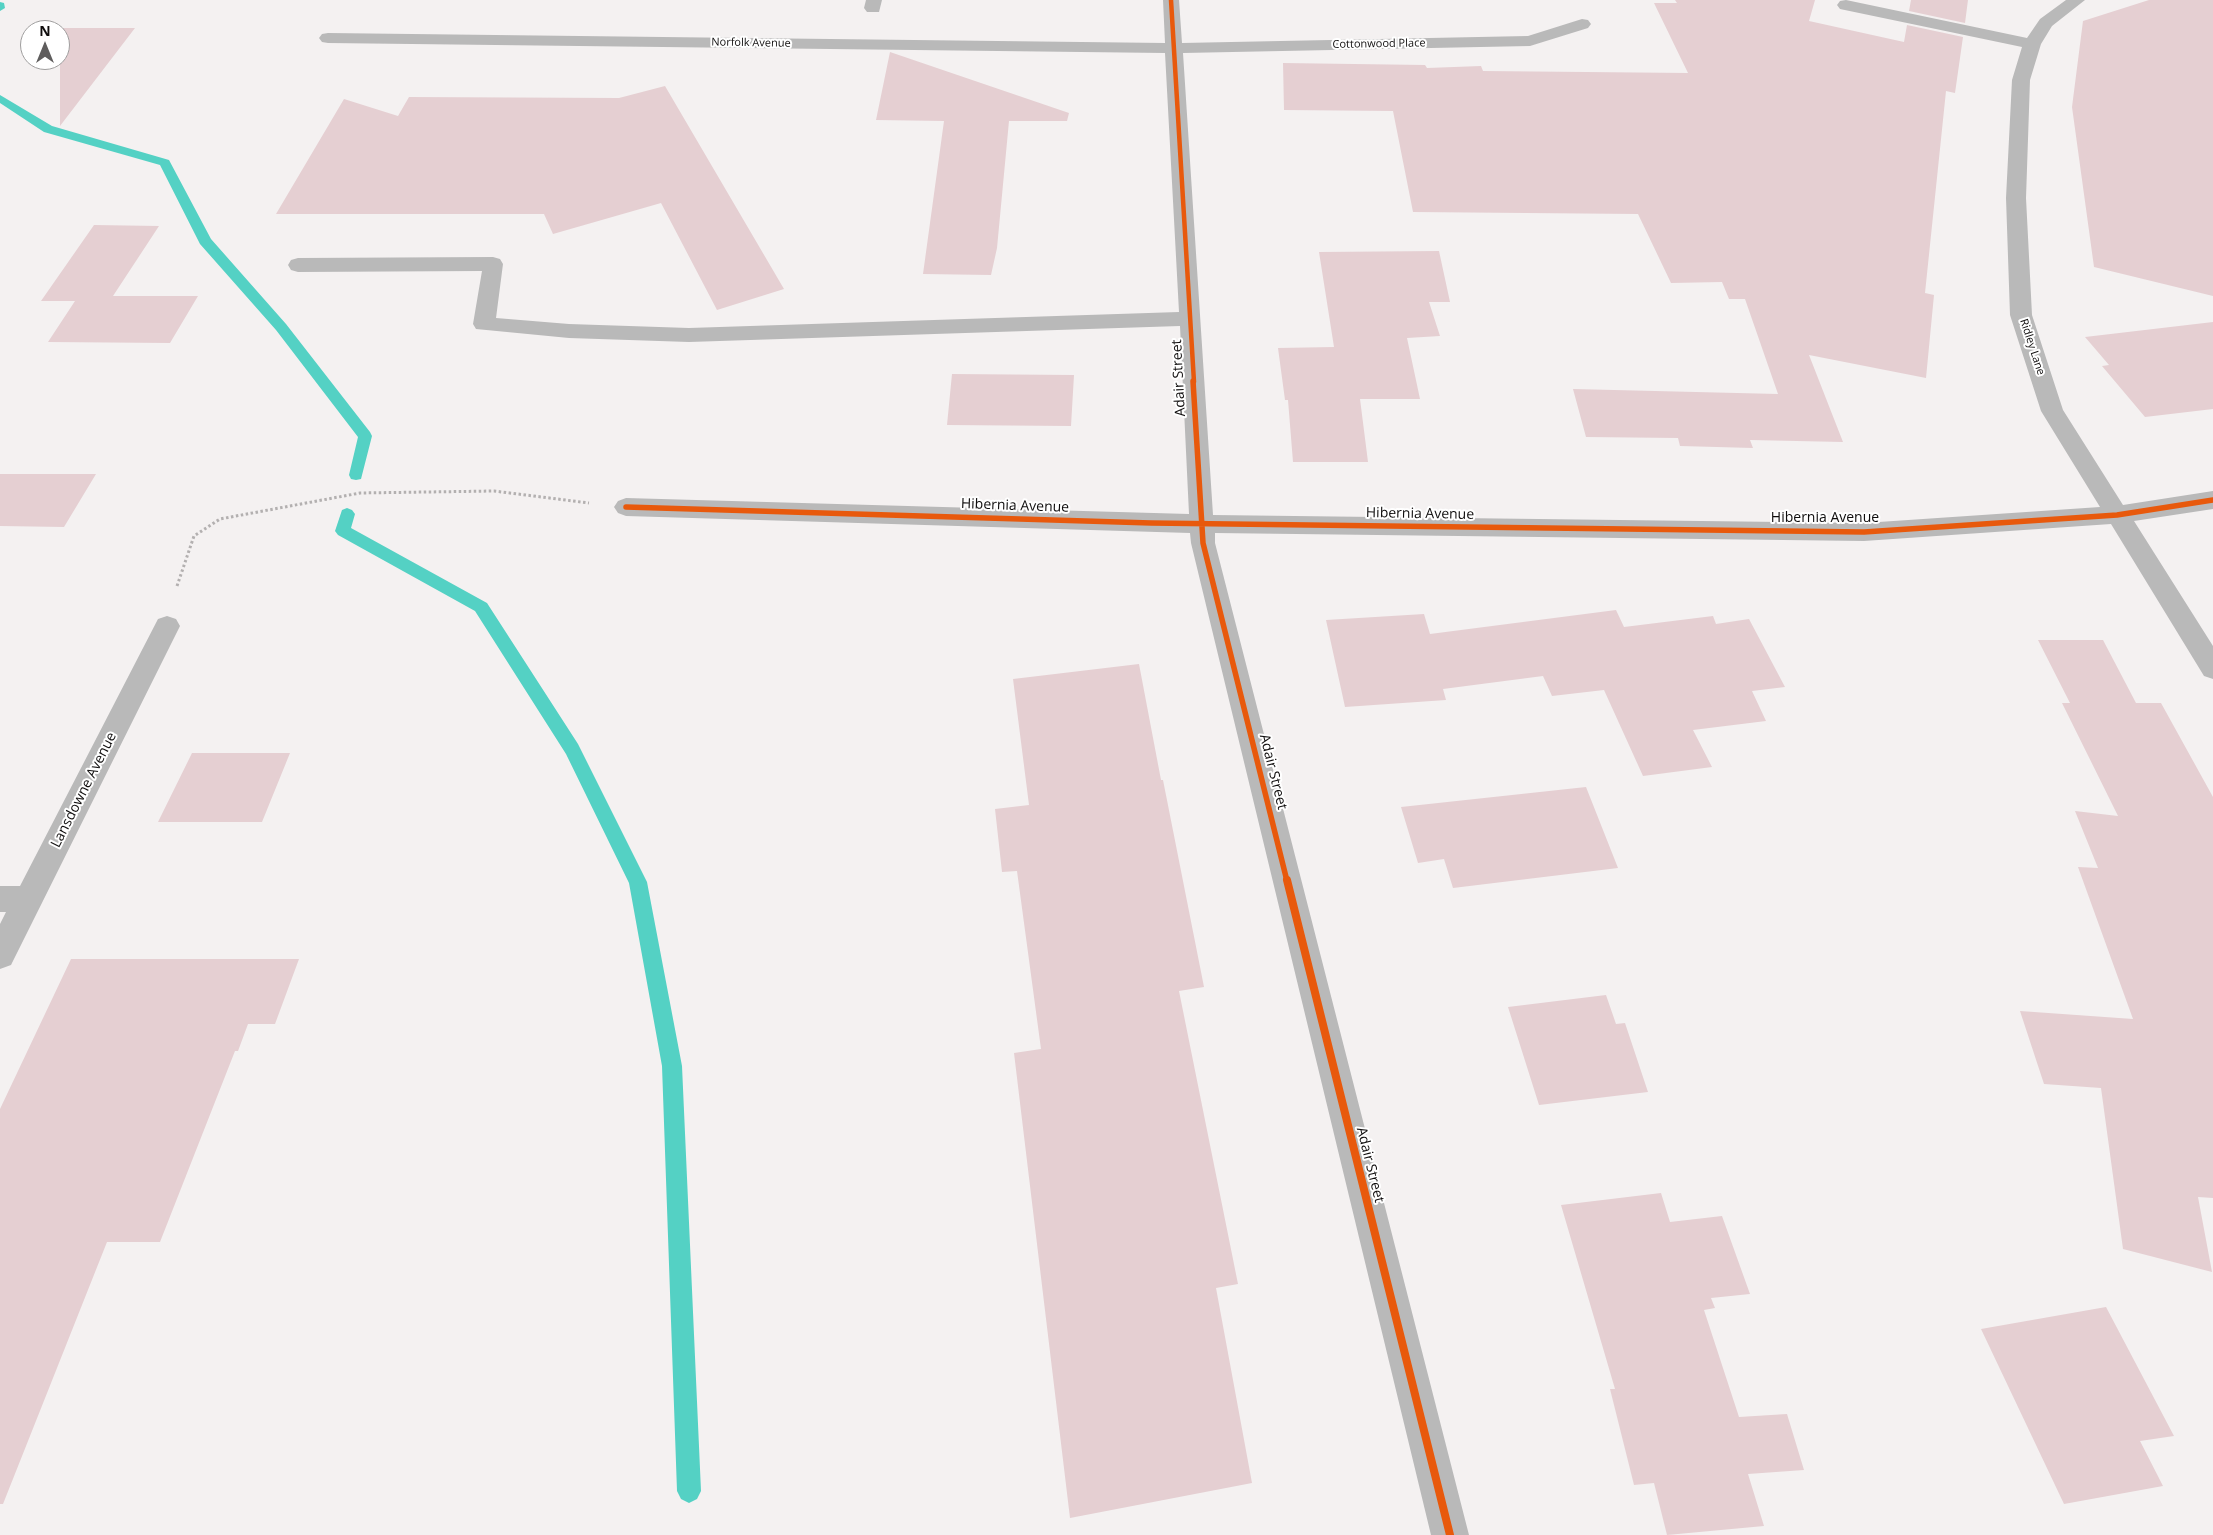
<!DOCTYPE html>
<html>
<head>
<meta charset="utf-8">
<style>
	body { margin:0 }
	#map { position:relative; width:2213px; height:1535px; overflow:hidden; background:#f4f1f1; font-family:"Open Sans",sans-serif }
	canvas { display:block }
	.north { position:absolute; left:20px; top:20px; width:50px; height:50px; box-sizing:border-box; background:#fff; border:1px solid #9f9e9e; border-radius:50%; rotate:0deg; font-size:14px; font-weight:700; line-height:20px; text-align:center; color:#0f0d0d }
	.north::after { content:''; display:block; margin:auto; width:18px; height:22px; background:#5f5d5d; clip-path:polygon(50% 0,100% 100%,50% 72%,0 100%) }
</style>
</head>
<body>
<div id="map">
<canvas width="2213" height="1535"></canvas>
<div class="north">N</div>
</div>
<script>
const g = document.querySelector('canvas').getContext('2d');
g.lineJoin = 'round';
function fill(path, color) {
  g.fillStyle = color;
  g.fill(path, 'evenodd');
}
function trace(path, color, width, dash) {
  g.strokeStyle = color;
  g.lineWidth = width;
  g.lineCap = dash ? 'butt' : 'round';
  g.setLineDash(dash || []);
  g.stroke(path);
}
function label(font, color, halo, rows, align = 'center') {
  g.font = font + ' "Open Sans",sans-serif';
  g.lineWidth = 4;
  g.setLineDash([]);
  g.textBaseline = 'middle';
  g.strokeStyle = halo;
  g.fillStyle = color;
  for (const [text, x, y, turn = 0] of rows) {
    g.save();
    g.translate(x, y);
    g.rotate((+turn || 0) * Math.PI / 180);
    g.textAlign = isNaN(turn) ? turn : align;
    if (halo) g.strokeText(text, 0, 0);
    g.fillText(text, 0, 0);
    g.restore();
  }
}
const stream = new Path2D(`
	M 0,2 L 4,3 L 5,8 L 0,11 Z
	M 0,95 L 52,126 L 169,160 L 211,239 L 286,324 L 370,432 L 372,436 L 361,479 L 356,480 L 351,479 L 349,475 L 358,437 L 276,330 L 200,244 L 160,165 L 44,132 L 0,103 Z
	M 347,508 L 352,510 L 355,514 L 351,528 L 487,603 L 578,744 L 647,882 L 682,1066 L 701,1491 L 697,1499 L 689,1503 L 681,1499 L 677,1491 L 662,1066 L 629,883 L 566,754 L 475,611 L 338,535 L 335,531 L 342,510 Z`);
const building = new Path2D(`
	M 1675,0 L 1815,0 L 1809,21 L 1904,42 L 1907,25 L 1963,37 L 1955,93 L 1946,91 L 1925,293 L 1934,295 L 1926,378 L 1809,355 L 1843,442 L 1750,440 L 1753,448 L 1680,446 L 1678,438 L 1586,437 L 1573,389 L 1778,394 L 1745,299 L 1729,299 L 1722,282 L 1671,283 L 1638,214 L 1413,212 L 1393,111 L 1284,110 L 1283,63 L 1425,65 L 1427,68 L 1481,66 L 1483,71 L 1688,73 L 1654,3 L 1677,3 Z
	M 1911,0 L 1968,0 L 1965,23 L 1909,11 Z
	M 2149,0 L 2213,0 L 2213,296 L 2094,267 L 2072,107 L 2083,21 Z
	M 60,28 L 135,28 L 60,126 Z
	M 890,52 L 1069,113 L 1067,121 L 1009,121 L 997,248 L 991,275 L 923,274 L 944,121 L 876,120 Z
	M 665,86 L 784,289 L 717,310 L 661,203 L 553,234 L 544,214 L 276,214 L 344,99 L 398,116 L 409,97 L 619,98 Z
	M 94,225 L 159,226 L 113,296 L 198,296 L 170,343 L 48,342 L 75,301 L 41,301 Z
	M 1439,251 L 1450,302 L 1429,302 L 1440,336 L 1407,338 L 1420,399 L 1360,399 L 1368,462 L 1293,462 L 1288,400 L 1285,400 L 1278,348 L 1334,347 L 1319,252 Z
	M 2213,322 L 2213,409 L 2145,417 L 2102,366 L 2109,365 L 2085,337 Z
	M 952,374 L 1074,375 L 1071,426 L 947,425 Z
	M 0,474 L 96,474 L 64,527 L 0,526 Z
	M 1616,610 L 1624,627 L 1713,616 L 1716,624 L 1749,619 L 1785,687 L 1752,691 L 1766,721 L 1693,730 L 1712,767 L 1643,776 L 1604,690 L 1552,696 L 1543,676 L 1443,689 L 1446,700 L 1345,707 L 1326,620 L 1424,614 L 1430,634 Z
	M 2038,640 L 2103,640 L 2136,703 L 2161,703 L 2213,797 L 2213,1198 L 2198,1197 L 2212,1272 L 2123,1249 L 2101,1088 L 2044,1084 L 2020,1011 L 2133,1019 L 2078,867 L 2098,868 L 2075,811 L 2118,816 L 2062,703 L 2070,703 Z
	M 1139,664 L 1161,780 L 1163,780 L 1204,987 L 1179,991 L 1238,1284 L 1216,1288 L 1252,1483 L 1070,1518 L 1014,1053 L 1041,1049 L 1017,871 L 1002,872 L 995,809 L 1029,805 L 1013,679 Z
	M 192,753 L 290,753 L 262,822 L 158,822 Z
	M 1586,787 L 1618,868 L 1453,888 L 1444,859 L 1418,863 L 1401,807 Z
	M 71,959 L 299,959 L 275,1024 L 248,1024 L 238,1051 L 235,1051 L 160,1242 L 107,1242 L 3,1504 L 0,1504 L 0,1109 Z
	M 1606,995 L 1616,1024 L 1625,1023 L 1648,1092 L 1539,1105 L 1508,1007 Z
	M 1661,1193 L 1670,1222 L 1722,1216 L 1750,1294 L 1711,1298 L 1715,1308 L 1704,1310 L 1739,1417 L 1787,1414 L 1804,1470 L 1748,1474 L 1764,1526 L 1667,1535 L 1654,1483 L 1634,1485 L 1610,1389 L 1615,1389 L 1561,1205 Z
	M 2106,1307 L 2174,1436 L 2140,1441 L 2163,1486 L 2064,1504 L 1981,1329 Z`);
const path = new Path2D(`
	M 177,586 L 194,536 L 220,519 L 360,493 L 494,491 L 589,503`);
const minor = new Path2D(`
	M 866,0 L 882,0 L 879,12 L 867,12 L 864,8 Z
	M 1163,0 L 1179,0 L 1182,43 L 1528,36 L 1582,19 L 1588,20 L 1591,24 L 1588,28 L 1530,46 L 1183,53 L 1213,515 L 1864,523 L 2100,507 L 2041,411 L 2010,315 L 2006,198 L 2012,80 L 2022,47 L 1840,9 L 1837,5 L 1840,1 L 1846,0 L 2027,38 L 2040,19 L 2066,0 L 2085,0 L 2052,26 L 2041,44 L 2030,80 L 2026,198 L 2032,315 L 2063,410 L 2123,505 L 2213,491 L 2213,509 L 2134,521 L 2213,646 L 2213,679 L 2204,676 L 2111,524 L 1864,541 L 1215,533 L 1215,543 L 1469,1535 L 1431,1535 L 1191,543 L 1190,533 L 626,516 L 618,513 L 614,507 L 618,501 L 626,498 L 1189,514 L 1180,326 L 689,342 L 569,338 L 476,329 L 473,324 L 482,271 L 298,272 L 291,270 L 288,265 L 291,260 L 298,258 L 493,257 L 500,259 L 503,264 L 496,318 L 569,324 L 689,328 L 1179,312 L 1165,53 L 328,43 L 322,42 L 319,38 L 322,34 L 328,33 L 1165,43 Z
	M 167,616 L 176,619 L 180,626 L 11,965 L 0,969 L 0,924 L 6,912 L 0,912 L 0,886 L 20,886 L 158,619 Z`);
const cyclewayFar2 = new Path2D(`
	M 1171,0 L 1194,382`);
const cyclewayFar1 = new Path2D(`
	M 1193,381 L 1203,543 L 1287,881
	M 626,507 L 1151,523 L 1864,532 L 2117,515 L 2213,500`);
const cycleway = new Path2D(`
	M 1287,880 L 1450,1535`);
const farStreetnames = [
	["Norfolk Avenue",751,43,1],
	["Cottonwood Place",1379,44,-1],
	["Ridley Lane",2032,347,72]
];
const streetNames = [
	["Adair Street",1179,378,-93],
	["Hibernia Avenue",1015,506,2],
	["Hibernia Avenue",1420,514,1],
	["Hibernia Avenue",1825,518],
	["Adair Street",1273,772,76],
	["Lansdowne Avenue",84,790,-63],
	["Adair Street",1370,1165,76]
];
fill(stream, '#54d1c4');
fill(building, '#e5cfd2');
trace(path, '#b3b0b0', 3, [2.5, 2.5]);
fill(minor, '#b9b9b9');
trace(cyclewayFar2, '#e8590c', 4.5);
trace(cyclewayFar1, '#e8590c', 5.5);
trace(cycleway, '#e8590c', 8);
label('11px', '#0f0d0d', '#fff', farStreetnames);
label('14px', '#0f0d0d', '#fff', streetNames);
</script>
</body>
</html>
